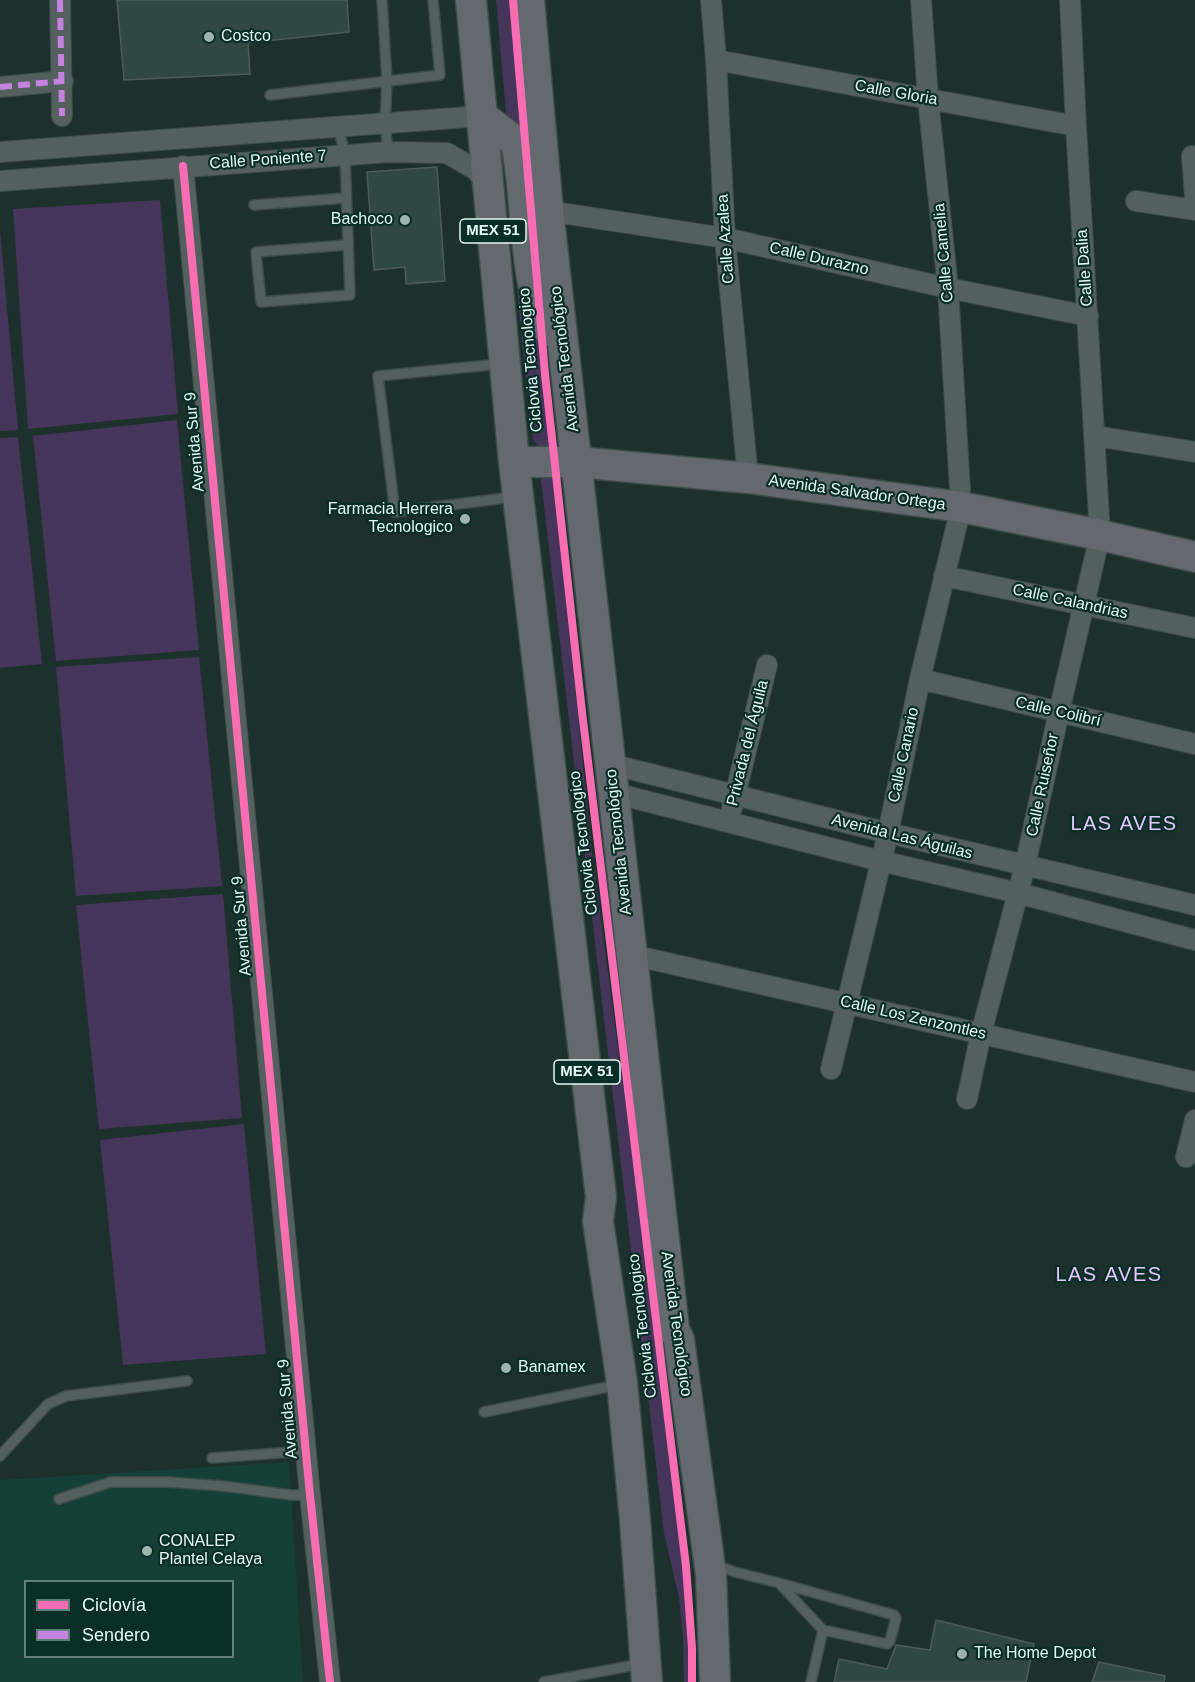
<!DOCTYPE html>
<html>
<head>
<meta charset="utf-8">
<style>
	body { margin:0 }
	#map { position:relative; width:1195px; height:1682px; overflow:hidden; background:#1c302c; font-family:Arial,sans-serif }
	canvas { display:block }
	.legend { position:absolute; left:24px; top:1580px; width:210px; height:78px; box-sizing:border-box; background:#092d27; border:2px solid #617f79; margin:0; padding:8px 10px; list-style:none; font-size:18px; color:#e5f9f4 }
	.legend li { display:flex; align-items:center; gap:12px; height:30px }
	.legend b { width:30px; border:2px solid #617f79 }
</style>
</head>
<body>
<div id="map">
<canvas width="1195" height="1682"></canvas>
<ul class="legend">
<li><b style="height:8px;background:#f96db3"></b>Ciclovía</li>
<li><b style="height:8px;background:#c483df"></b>Sendero</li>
</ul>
</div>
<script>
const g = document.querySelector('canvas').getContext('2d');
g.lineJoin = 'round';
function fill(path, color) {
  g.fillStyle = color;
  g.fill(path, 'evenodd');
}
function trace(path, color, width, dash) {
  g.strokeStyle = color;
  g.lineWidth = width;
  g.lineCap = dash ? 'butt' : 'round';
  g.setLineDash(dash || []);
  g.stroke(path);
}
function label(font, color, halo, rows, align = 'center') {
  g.font = font + ' Arial,sans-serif';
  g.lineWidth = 4.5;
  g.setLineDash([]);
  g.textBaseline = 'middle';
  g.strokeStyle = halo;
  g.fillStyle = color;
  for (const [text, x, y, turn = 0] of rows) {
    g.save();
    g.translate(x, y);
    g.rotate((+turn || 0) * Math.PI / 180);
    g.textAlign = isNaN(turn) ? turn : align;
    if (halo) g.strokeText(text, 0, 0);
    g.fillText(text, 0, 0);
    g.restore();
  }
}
const built = new Path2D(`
	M 289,1462 L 303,1682 L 0,1682 L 0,1480 ZM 26,1582 L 232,1582 L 232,1656 L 26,1656 Z`);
const green = new Path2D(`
	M 496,0 L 514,0 L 527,114 L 528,151 L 518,127 L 506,113 Z
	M 506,161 L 541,334 L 553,439 L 548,446 L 540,448 L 533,440 L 522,341 Z
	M 160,200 L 178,414 L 28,429 L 13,209 Z
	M 0,230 L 18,430 L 0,431 Z
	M 177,420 L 199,650 L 56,661 L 33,436 Z
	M 18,437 L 42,664 L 0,668 L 0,438 Z
	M 542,470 L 551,470 L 553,479 L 592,852 L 640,1214 L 684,1568 L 690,1682 L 684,1682 L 683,1637 L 679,1598 L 664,1533 L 541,480 Z
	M 199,657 L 222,886 L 76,896 L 56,667 Z
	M 223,894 L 242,1118 L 99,1129 L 76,905 Z
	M 244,1124 L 266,1354 L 123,1365 L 100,1140 Z`);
const building = new Path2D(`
	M 117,0 L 347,0 L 349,32 L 248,43 L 250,74 L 124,80 Z
	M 437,167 L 445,281 L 406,284 L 405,267 L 374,270 L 367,172 Z
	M 936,1620 L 1034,1644 L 1026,1682 L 834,1682 L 839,1659 L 887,1669 L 896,1645 L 930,1650 Z
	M 1099,1662 L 1165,1676 L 1164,1682 L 1092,1682 Z`);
const service = new Path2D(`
	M 382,0 L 387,81 L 385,123 L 388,152
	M 270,95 L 440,75 L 433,0
	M 338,127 L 345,155 L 350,295 L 261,302 L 256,252 L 347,245
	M 254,205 L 346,198
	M 500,364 L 378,376 L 395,512 L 513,497
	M 484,1412 L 617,1385
	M 0,1456 L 48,1404 L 66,1396 L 187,1381
	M 212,1458 L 306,1451
	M 59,1499 L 111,1482 L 168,1482 L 223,1486 L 291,1495 L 310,1495
	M 714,1564 L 735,1572 L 779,1583 L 823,1630 L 811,1682
	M 779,1583 L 894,1615 L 896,1618 L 890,1641 L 887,1644 L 823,1630
	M 544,1682 L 641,1664`);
const minor = new Path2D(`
	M 60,0 L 62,116
	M 711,0 L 716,60 L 725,238 L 748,478
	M 716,60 L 1076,126
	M 0,87 L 63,81
	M 0,152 L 482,116
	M 1192,156 L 1195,197
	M 183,166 L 310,1495 L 330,1682
	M 0,181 L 388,152 L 447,153 L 476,170 L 488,185
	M 1136,201 L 1195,210
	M 548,211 L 725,238 L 948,288 L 1088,316
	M 1095,436 L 1195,452
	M 944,576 L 1195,628
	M 920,679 L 1195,744
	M 610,764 L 888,833 L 1195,905
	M 614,793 L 881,861 L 1018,893 L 1195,940
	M 732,808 L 767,665
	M 632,955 L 1195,1082
	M 831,1069 L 888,833 L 920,679 L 961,507 L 948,288 L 928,99 L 921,0
	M 967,1099 L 981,1034 L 1025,866 L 1059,712 L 1100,535 L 1076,126 L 1070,0
	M 1186,1157 L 1195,1120`);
const primary = new Path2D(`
	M 471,0 L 514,462 L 601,1197 L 598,1221 L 622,1383 L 635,1520 L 647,1682
	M 529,0 L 548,211 L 674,1329 L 679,1340 L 711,1575 L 715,1682
	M 482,116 L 516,142 C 525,186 524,232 532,277 C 535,295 543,313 549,330
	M 514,462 L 577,462 L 748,478 L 961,507 L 1100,535 L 1195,557`);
const quiet = new Path2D(`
	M 60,0 L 62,116
	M 0,87 L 63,81`);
const cycleway = new Path2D(`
	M 513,0 L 545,374 L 582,712 L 686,1566 L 692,1648 L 692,1682
	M 183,166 L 310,1495 L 330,1682`);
const markers = [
	[209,37,6,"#9fb3ae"],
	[405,220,6,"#9fb3ae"],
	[465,519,6,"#9fb3ae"],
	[506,1368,6,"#9fb3ae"],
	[147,1551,6,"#9fb3ae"],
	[962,1654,6,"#9fb3ae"]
];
const shields = [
	[493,231,66],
	[587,1072,66]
];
const shieldNames = [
	["MEX 51",493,231],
	["MEX 51",587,1072]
];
const poiNames = [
	["Costco",221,37],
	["Bachoco",393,220,"right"],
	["Farmacia Herrera",453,510,"right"],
	["Tecnologico",453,528,"right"],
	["Banamex",518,1368],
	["CONALEP",159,1542],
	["Plantel Celaya",159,1560],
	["The Home Depot",974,1654]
];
const streetNames = [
	["Calle Gloria",896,93,10],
	["Calle Poniente 7",268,160,-4],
	["Calle Azalea",726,239,-94],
	["Calle Camelia",944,253,-95],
	["Calle Durazno",819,259,13],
	["Calle Dalia",1085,268,-94],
	["Avenida Tecnológico",565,359,-97],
	["Ciclovia Tecnologico",531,360,-95],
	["Avenida Sur 9",195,442,-95],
	["Avenida Salvador Ortega",857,493,8],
	["Calle Calandrias",1070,602,12],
	["Calle Colibrí",1058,712,13],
	["Privada del Águila",748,743,-76],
	["Calle Canario",904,755,-78],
	["Calle Ruiseñor",1043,785,-78],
	["Avenida Las Águilas",902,837,14],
	["Avenida Tecnológico",619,842,-96],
	["Ciclovia Tecnologico",584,843,-97],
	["Avenida Sur 9",242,926,-95],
	["Calle Los Zenzontles",913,1018,13],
	["Avenida Tecnológico",676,1324,82],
	["Ciclovia Tecnologico",643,1326,-97],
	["Avenida Sur 9",288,1409,-95]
];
const quarterNames = [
	["LAS AVES",1124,824],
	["LAS AVES",1109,1275]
];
fill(built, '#133f37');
fill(green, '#46355a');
fill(building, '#304844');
trace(building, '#4c5b58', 1.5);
trace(service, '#3c4c49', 12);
trace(minor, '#3c4c49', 22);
trace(primary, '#3c4c49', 33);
trace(service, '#53605d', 9);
trace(minor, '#53605d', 20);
trace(primary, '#63696e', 30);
trace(quiet, '#c483df', 6, [12, 6]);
trace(cycleway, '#f96db3', 8);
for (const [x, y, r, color] of markers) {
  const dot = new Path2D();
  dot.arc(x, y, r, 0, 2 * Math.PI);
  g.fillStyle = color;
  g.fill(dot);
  trace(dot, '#092d27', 2);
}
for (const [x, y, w] of shields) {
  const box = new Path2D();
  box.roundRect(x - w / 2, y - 12, w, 24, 4.5);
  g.fillStyle = '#092d27';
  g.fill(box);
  trace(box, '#e5f9f4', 1.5);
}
label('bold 15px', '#e5f9f4', null, shieldNames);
label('16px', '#e5f9f4', '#092d27', poiNames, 'left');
label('16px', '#e5f9f4', '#092d27', streetNames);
g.letterSpacing = '1.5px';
label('20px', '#e2c6fc', '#092d27', quarterNames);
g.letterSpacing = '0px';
</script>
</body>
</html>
